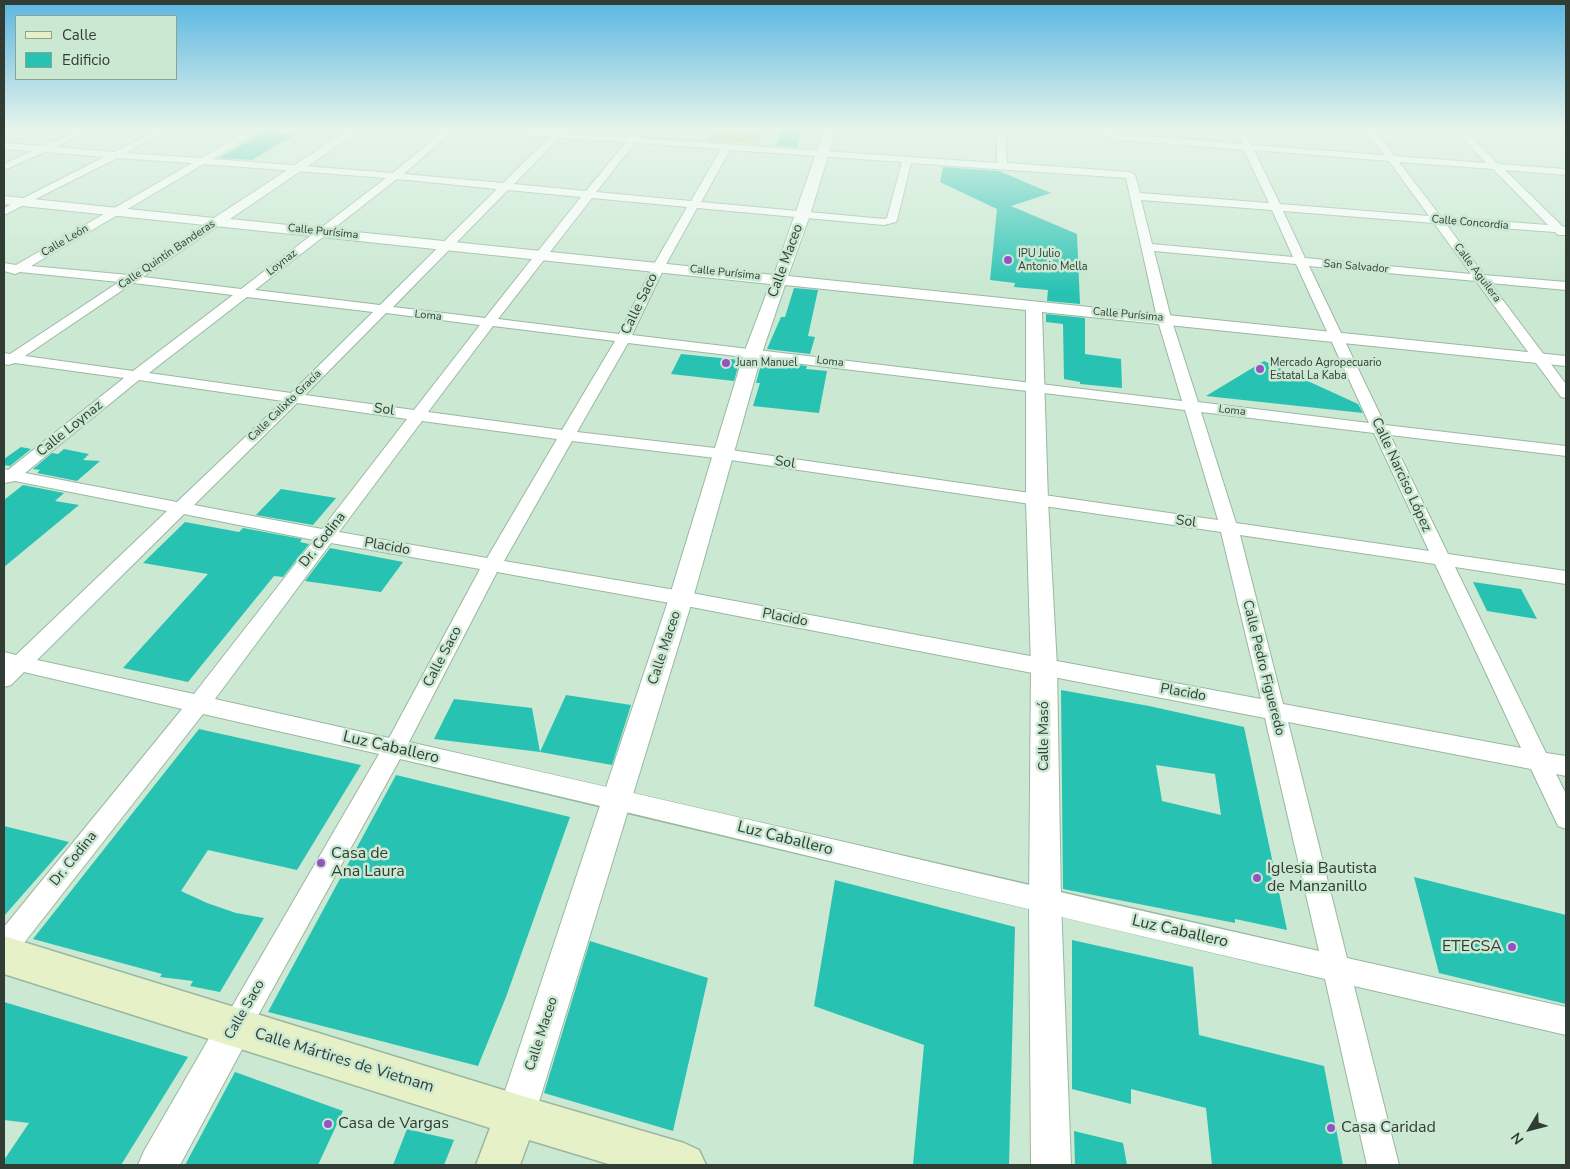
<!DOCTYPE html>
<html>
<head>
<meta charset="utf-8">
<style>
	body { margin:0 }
	#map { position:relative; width:1570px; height:1169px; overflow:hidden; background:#cae8d2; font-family:"Nunito Sans",sans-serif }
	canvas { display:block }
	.frame { position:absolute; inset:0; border:5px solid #313d34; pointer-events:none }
	.legend { position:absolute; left:15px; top:15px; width:162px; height:65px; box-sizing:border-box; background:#cae8d2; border:1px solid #8da493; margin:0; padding:6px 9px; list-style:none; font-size:15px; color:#313d34 }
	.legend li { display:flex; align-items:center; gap:10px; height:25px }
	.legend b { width:25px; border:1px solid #8da493 }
	.north { position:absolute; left:1505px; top:1104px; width:50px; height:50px; -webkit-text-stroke:4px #cae8d2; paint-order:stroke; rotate:233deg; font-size:14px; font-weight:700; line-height:20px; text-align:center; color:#313d34 }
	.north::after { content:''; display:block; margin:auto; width:18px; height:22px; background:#313d34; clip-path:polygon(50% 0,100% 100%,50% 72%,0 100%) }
</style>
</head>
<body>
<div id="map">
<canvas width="1570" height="1169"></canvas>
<div class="frame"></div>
<ul class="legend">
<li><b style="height:6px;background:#e7f1c8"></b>Calle</li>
<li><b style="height:14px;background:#27c2b2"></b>Edificio</li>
</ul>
<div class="north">N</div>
</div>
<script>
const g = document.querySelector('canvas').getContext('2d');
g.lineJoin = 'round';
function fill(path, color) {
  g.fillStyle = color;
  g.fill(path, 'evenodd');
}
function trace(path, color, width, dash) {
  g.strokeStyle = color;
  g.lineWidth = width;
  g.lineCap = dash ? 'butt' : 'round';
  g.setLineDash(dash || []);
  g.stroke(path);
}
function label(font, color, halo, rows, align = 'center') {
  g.font = font + ' "Nunito Sans",sans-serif';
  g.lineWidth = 5;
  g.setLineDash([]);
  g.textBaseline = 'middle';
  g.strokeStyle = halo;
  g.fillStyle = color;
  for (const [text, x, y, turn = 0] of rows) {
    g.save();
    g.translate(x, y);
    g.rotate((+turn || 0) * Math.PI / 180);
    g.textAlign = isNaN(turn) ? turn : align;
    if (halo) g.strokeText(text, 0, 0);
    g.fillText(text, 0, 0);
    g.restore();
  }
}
const green = new Path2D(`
	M 713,131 L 763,134 L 758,144 L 708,141 Z`);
const building = new Path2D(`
	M 783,130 L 802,130 L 797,147 L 776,146 Z
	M 264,132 L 296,134 L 252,160 L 219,158 Z
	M 943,167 L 999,171 L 1051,193 L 1011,206 L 1077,234 L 1080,304 L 1047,301 L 1048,290 L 1014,287 L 1015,283 L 990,280 L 997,209 L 940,182 Z
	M 794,288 L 818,290 L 808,336 L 815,337 L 810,354 L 767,349 L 781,317 L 785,317 Z
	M 1046,314 L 1085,318 L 1085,354 L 1121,359 L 1122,388 L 1080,384 L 1080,382 L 1064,379 L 1063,324 L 1046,322 Z
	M 681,354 L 740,360 L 734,381 L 671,374 Z
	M 762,361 L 807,366 L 806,369 L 827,371 L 819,413 L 753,406 L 760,383 L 756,383 Z
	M 1264,361 L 1358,404 L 1363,413 L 1206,396 Z
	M 21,447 L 31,449 L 10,466 L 4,465 L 4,459 Z
	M 64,449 L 89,454 L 83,460 L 100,461 L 77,481 L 37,473 L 40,470 L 33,469 L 52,453 L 58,454 Z
	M 23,485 L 64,493 L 55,501 L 79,505 L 4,567 L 4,500 Z
	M 281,489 L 336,498 L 313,525 L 256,515 Z
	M 185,522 L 239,532 L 243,528 L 302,539 L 300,542 L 309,544 L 283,577 L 274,576 L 188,682 L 123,668 L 208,574 L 143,563 Z
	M 330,548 L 403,562 L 381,592 L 305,581 Z
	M 1473,582 L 1521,589 L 1537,619 L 1487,611 Z
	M 1061,690 L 1149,706 L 1244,727 L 1287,930 L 1235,919 L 1235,923 L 1063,889 ZM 1156,765 L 1215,774 L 1221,815 L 1162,801 Z
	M 566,695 L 631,705 L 612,765 L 540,752 Z
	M 454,699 L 532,708 L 540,752 L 434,739 Z
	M 199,729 L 361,765 L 297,870 L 208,850 L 181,891 L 207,903 L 236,913 L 264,918 L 220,992 L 190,986 L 193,981 L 160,977 L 162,974 L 33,939 Z
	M 396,775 L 570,817 L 506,997 L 478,1066 L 268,1012 Z
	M 4,826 L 69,842 L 4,916 Z
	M 1414,877 L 1566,915 L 1566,1004 L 1439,973 Z
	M 835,880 L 1015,927 L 1009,1165 L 913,1165 L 924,1045 L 814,1006 Z
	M 1072,940 L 1193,967 L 1199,1035 L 1324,1066 L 1343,1165 L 1212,1165 L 1206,1108 L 1131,1089 L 1131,1104 L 1072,1089 Z
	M 590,941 L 708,978 L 673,1131 L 544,1093 Z
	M 4,1002 L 188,1057 L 121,1165 L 4,1165 L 4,1160 L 29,1123 L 4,1120 Z
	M 235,1072 L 343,1111 L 318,1165 L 185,1165 Z
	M 407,1129 L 454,1140 L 444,1165 L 393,1165 Z
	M 1074,1131 L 1123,1143 L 1127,1165 L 1075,1165 Z`);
const minor = new Path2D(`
	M 80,130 L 91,130 L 56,147 L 114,152 L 157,130 L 167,130 L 126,153 L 201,158 L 250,130 L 260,130 L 213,159 L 393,173 L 444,130 L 453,130 L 404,174 L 503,183 L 550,137 L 488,133 L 484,130 L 555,132 L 557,130 L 566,130 L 564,133 L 630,137 L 638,130 L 643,133 L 639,138 L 997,163 L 997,130 L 1005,130 L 1007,163 L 1130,172 L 1135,175 L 1140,193 L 1269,203 L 1244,150 L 1120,140 L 1086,130 L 1107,130 L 1121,134 L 1242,144 L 1236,130 L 1244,130 L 1251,145 L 1384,155 L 1365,130 L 1374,130 L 1395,156 L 1486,163 L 1455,130 L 1464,130 L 1498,164 L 1566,169 L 1566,175 L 1505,170 L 1562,226 L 1566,227 L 1566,235 L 1558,235 L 1555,232 L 1446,224 L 1484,275 L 1566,282 L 1566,290 L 1490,283 L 1566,384 L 1566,398 L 1561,397 L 1476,281 L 1309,266 L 1385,425 L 1566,446 L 1566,456 L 1390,435 L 1448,554 L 1566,571 L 1566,584 L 1455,567 L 1546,753 L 1566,756 L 1566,776 L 1556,774 L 1566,794 L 1566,829 L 1558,826 L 1531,769 L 1288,722 L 1347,958 L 1566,1007 L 1566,1035 L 1354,986 L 1399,1165 L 1367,1165 L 1325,979 C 1016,908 709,830 400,759 L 246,1037 L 236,1041 L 226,1037 L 222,1027 L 226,1017 L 379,754 L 203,714 L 13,957 L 4,961 L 4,927 L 182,709 L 24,672 L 11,685 L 4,687 L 4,652 L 16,655 L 167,511 L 15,481 L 4,483 L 4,469 L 8,470 L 124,378 L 15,363 L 8,365 L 4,364 L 4,353 L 10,354 L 119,282 L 20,272 L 15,274 L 4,271 L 4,263 L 16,265 L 192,163 L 117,158 L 4,215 L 4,208 L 104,157 L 45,152 L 4,170 L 4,164 L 32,151 L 4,149 L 4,143 L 43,146 ZM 559,138 L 626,142 L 586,191 L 514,184 ZM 635,143 L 721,149 L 691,201 L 596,192 ZM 730,150 L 902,162 L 887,218 L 884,219 L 701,202 ZM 1254,150 L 1389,161 L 1429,216 L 1280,204 ZM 1399,162 L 1493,169 L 1548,225 L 1441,217 ZM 911,163 L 1126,178 L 1157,318 L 1182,401 L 632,335 L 665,266 L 697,208 L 884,225 L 896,222 L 897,220 ZM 204,164 L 386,178 L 241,289 L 143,277 L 221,224 L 222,222 L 217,219 L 129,275 L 31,266 ZM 397,179 L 497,189 L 380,305 L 255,290 ZM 508,190 L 581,197 L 485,318 L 393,307 ZM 592,198 L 687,207 L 653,266 L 619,334 L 498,319 ZM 1141,200 L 1272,210 L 1293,257 L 1152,244 ZM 1283,211 L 1434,223 L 1471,274 L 1305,258 ZM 1154,251 L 1296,264 L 1369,423 L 1198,402 L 1171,318 ZM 133,283 L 233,295 L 133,371 L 25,356 ZM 247,297 L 373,312 L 291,393 L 149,373 ZM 386,313 L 480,325 L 414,410 L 305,395 ZM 493,326 L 615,341 L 562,430 L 428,412 ZM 628,343 L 1185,410 L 1218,520 L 724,449 L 577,432 ZM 139,380 L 283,401 L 177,502 L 25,473 ZM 297,403 L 407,419 L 322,529 L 194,505 ZM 1201,412 L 1374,433 L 1429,551 L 1236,523 ZM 422,421 L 557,439 L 487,558 L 339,532 ZM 572,441 L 724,459 L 1221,532 L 1261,699 L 681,591 L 504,561 ZM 184,514 L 314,540 L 194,694 L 37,660 ZM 1240,535 L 1435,564 L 1521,748 L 1283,704 ZM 331,543 L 480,569 L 389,738 L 215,699 ZM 497,572 L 681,605 L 1265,718 L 1319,951 C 1015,883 713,810 409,742 Z`);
const tertiary = new Path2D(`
	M 348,130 L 361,130 L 230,219 L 774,275 L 824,130 L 836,130 L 810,215 L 788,276 L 1566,356 L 1566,366 L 1042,312 L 1048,501 L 1057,667 L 1061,902 L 1071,1165 L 1031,1165 L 1029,902 L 1031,667 L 1026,501 L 1026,310 L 785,285 L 762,353 L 693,598 L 535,1115 L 530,1129 L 516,1134 L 502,1129 L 497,1115 L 669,598 L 744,353 L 770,284 L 4,204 L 4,196 L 214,218 Z
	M 236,1009 L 249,1014 L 254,1027 L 180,1165 L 138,1165 L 144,1151 L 223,1014 Z`);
const secondary = new Path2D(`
	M 4,936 L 516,1094 L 684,1143 L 699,1150 L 706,1165 L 612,1165 L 529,1140 L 520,1165 L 476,1165 L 490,1128 L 4,974 Z`);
const markers = [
	[1008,260,5,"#9651c5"],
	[726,363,5,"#9651c5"],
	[1260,369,5,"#9651c5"],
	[321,863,5,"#9651c5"],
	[1257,878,5,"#9651c5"],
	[1512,947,5,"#9651c5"],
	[328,1124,5,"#9651c5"],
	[1331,1128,5,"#9651c5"]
];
const farStreetnames = [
	["Calle Concordia",1470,223,5],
	["Calle Purísima",323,232,6],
	["Calle León",65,241,-30],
	["Calle Quintín Banderas",167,255,-34],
	["Loynaz",282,263,-38],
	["San Salvador",1356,267,5],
	["Calle Purísima",725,273,6],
	["Calle Aguilera",1477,273,53],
	["Calle Purísima",1128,315,5],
	["Loma",428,316,6],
	["Loma",830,362,7],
	["Calle Calixto Gracía",285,406,-44],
	["Loma",1232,411,7]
];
const farPoinames = [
	["IPU Julio",1018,254],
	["Antonio Mella",1018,267],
	["Juan Manuel",736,363],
	["Mercado Agropecuario",1270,363],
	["Estatal La Kaba",1270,376]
];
const streetNames = [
	["Calle Maceo",786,261,-70],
	["Calle Saco",640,304,-64],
	["Sol",384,410,8],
	["Calle Loynaz",70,429,-39],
	["Sol",785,463,9],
	["Calle Narciso López",1401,475,65],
	["Sol",1186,522,8],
	["Dr. Codina",323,540,-52],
	["Placido",387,547,10],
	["Placido",785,618,11],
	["Calle Maceo",665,648,-72],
	["Calle Saco",443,657,-62],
	["Calle Pedro Figueredo",1263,668,76],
	["Placido",1183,693,10],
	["Calle Masó",1045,736,-90],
	["Dr. Codina",74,859,-51],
	["Calle Saco",245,1010,-60],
	["Calle Maceo",542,1034,-72]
];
const nearStreetnames = [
	["Luz Caballero",391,748,13],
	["Luz Caballero",785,839,14],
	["Luz Caballero",1180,932,13],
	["Calle Mártires de Vietnam",344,1061,17]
];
const nearPoinames = [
	["Casa de",331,854],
	["Ana Laura",331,872],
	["Iglesia Bautista",1267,869],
	["de Manzanillo",1267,887],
	["ETECSA",1502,947,"right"],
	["Casa de Vargas",338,1124],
	["Casa Caridad",1341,1128]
];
fill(green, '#dcbb5e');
fill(building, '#27c2b2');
trace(minor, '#9ab7a1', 2);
trace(tertiary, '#9ab7a1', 2);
trace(secondary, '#9ab7a1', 3);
fill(minor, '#fff');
fill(tertiary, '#fff');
fill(secondary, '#e7f1c8');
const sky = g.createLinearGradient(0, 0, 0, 293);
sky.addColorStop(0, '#59b6e2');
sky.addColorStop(0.44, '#e7f5eb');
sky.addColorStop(1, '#e7f5eb00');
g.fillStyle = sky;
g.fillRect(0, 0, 1570, 293);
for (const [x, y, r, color] of markers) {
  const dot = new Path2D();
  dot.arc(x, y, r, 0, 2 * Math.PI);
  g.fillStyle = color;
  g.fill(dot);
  trace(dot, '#cae8d2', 2);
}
label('11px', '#313d34', '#cae8d2', farStreetnames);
label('11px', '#313d34', '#cae8d2', farPoinames, 'left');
label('14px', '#313d34', '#cae8d2', streetNames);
label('16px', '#313d34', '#cae8d2', nearStreetnames);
label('16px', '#313d34', '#cae8d2', nearPoinames, 'left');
</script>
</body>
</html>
